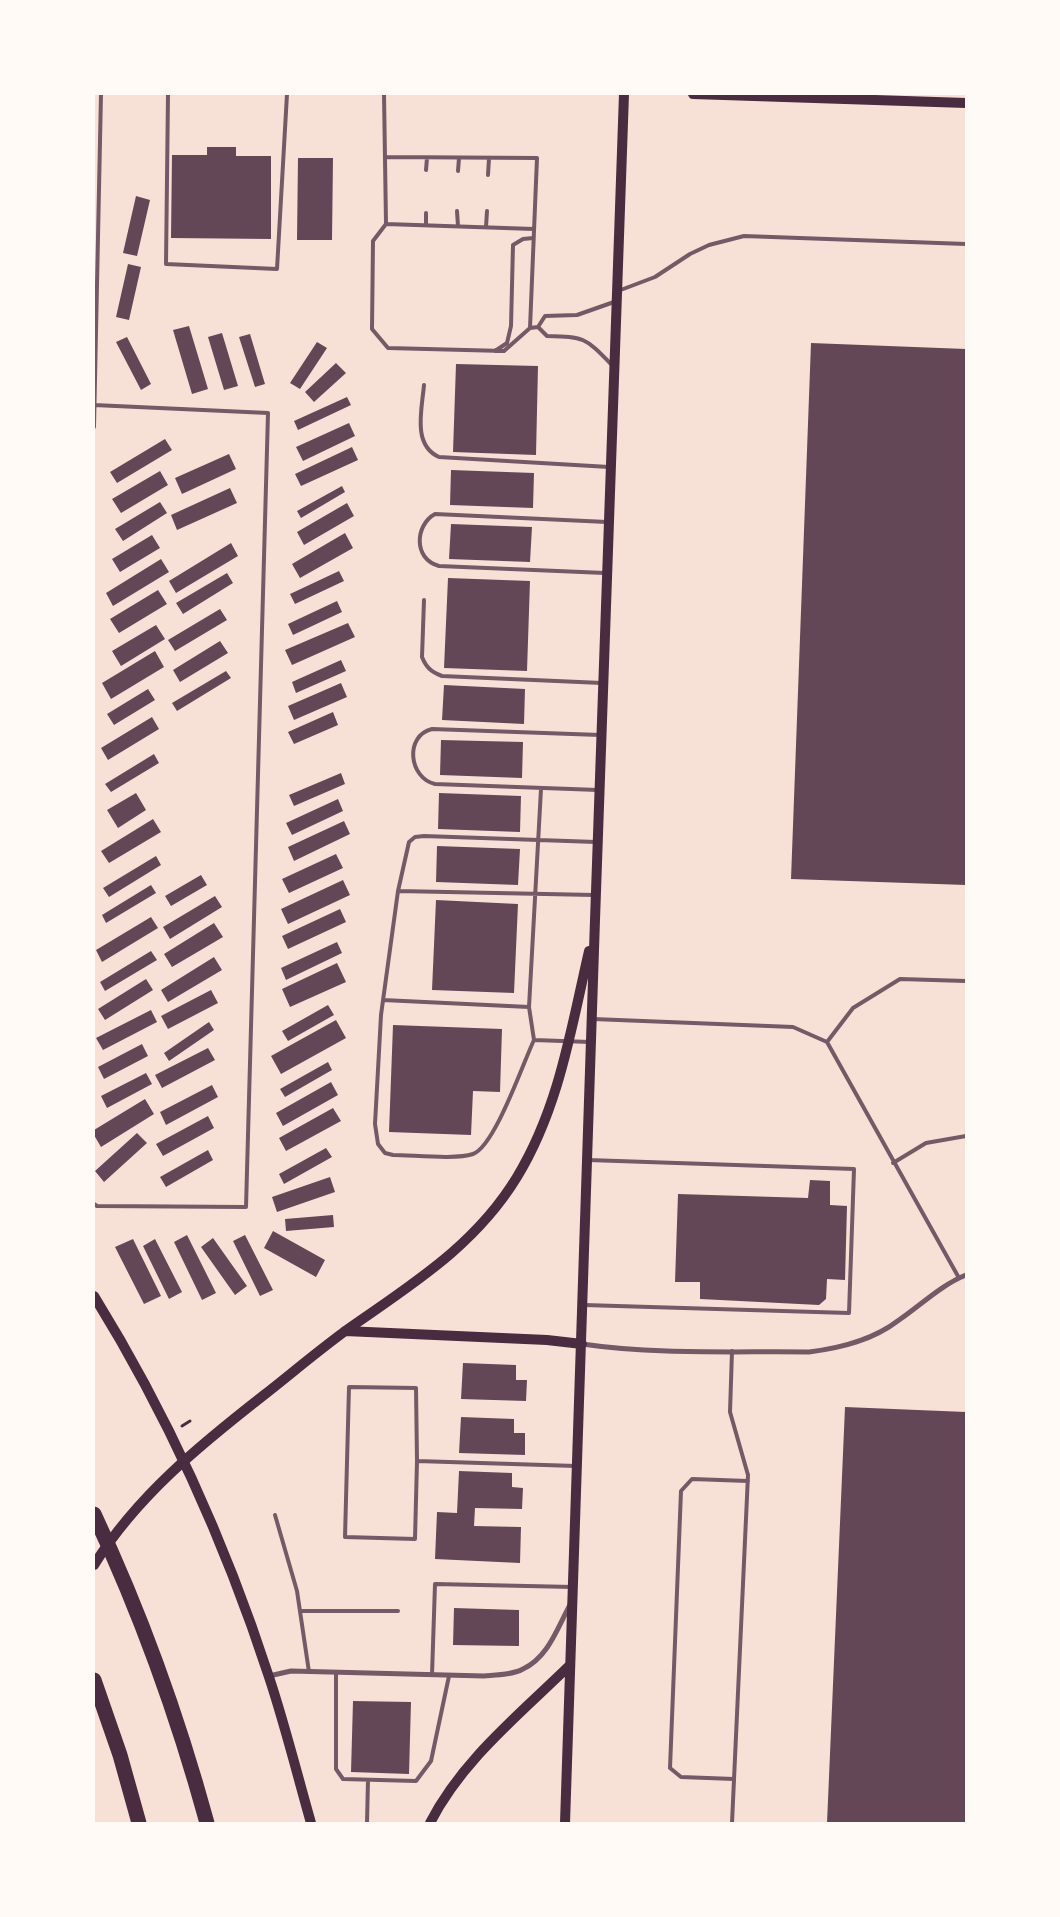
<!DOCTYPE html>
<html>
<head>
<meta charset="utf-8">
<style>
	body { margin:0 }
	#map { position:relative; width:1060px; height:1917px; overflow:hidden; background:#f7e1d7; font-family:"Space Grotesk",sans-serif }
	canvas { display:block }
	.frame { position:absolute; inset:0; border:95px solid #fffaf5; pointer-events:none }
</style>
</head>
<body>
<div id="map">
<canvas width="1060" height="1917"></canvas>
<div class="frame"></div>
</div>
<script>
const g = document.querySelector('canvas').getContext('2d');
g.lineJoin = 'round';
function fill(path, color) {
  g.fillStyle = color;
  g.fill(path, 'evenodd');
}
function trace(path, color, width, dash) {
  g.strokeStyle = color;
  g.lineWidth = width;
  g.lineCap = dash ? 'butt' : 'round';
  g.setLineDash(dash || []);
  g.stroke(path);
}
const building = new Path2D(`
	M 207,147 L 236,147 L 236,156 L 271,156 L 271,239 L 171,238 L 172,155 L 207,155 Z
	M 298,158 L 333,158 L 332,240 L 297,240 Z
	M 136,196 L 150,200 L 137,256 L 123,253 Z
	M 128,264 L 141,267 L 129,320 L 116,317 Z
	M 189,326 L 208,389 L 192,394 L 173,330 Z
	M 222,333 L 238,386 L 224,390 L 208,337 Z
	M 250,334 L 265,384 L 255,387 L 239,337 Z
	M 127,337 L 151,384 L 141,390 L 116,342 Z
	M 317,342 L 327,348 L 300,389 L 290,383 Z
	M 811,343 L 966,349 L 966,885 L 791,879 Z
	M 336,363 L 346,373 L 314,402 L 305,392 Z
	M 456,364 L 538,366 L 536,455 L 453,452 Z
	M 347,397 L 351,405 L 298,430 L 294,421 Z
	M 349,423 L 355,436 L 303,461 L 296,447 Z
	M 165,439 L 172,450 L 117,483 L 110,472 Z
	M 352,447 L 358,460 L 301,486 L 295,474 Z
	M 229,454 L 236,469 L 182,494 L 175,478 Z
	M 451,470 L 534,473 L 533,508 L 450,505 Z
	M 160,471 L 168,485 L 121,513 L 112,499 Z
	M 342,486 L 345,492 L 301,518 L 297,511 Z
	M 230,488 L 237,503 L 177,530 L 171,515 Z
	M 160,502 L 167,513 L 123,541 L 115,529 Z
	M 347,503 L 354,516 L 304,545 L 297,532 Z
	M 451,524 L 532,527 L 530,562 L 449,559 Z
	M 345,533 L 353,548 L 300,578 L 292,564 Z
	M 152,535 L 160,548 L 120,572 L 112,559 Z
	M 231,543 L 238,556 L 176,593 L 169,581 Z
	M 161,559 L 169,572 L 113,606 L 106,593 Z
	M 339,571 L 344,581 L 295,604 L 290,594 Z
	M 227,573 L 233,583 L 183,614 L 176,603 Z
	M 448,578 L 530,581 L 527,671 L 444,668 Z
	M 158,590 L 167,604 L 119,633 L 110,619 Z
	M 337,601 L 342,612 L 293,635 L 288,624 Z
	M 220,609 L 227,620 L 175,651 L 168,640 Z
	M 348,623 L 355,637 L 292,665 L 285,650 Z
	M 156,625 L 165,639 L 121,666 L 112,651 Z
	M 220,641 L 228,653 L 180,682 L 173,670 Z
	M 155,651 L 164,667 L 111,699 L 102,683 Z
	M 341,660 L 346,671 L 296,693 L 292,682 Z
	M 226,671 L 231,678 L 177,711 L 172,703 Z
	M 341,683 L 347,697 L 294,720 L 288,706 Z
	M 444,685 L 525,689 L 524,724 L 442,720 Z
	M 148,689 L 155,700 L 114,725 L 107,714 Z
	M 333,712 L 338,725 L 294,744 L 288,732 Z
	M 152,717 L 159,729 L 108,760 L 101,748 Z
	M 441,740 L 523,742 L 522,778 L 440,775 Z
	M 154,754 L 159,763 L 111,792 L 105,784 Z
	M 341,773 L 345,784 L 294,806 L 289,795 Z
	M 136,793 L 146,810 L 118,828 L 107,810 Z
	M 439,793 L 521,796 L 520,832 L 438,829 Z
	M 338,799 L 343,811 L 292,835 L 286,823 Z
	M 153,819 L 161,832 L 109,863 L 101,851 Z
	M 344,821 L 350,834 L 294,861 L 288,847 Z
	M 437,846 L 520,849 L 518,885 L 436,882 Z
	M 336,854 L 343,868 L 289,893 L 282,879 Z
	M 156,856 L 161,865 L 109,897 L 103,888 Z
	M 201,875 L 207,885 L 171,906 L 165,896 Z
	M 343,880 L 350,895 L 288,924 L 281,909 Z
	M 151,885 L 156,893 L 106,923 L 102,915 Z
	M 215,896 L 222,907 L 170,939 L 163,927 Z
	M 436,900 L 518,904 L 514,993 L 432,990 Z
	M 340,909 L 346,922 L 288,949 L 282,936 Z
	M 151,917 L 158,928 L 102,962 L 96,950 Z
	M 214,923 L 223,937 L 172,967 L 164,954 Z
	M 337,942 L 342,953 L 286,980 L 281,968 Z
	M 151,951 L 157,960 L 105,991 L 100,982 Z
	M 214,957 L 222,970 L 168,1002 L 161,990 Z
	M 337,963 L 346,982 L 290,1007 L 282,989 Z
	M 146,979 L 153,990 L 105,1020 L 98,1009 Z
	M 211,990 L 218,1003 L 168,1029 L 161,1016 Z
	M 328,1005 L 334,1015 L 288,1041 L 282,1031 Z
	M 151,1010 L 157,1022 L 103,1050 L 96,1038 Z
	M 336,1020 L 346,1038 L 281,1074 L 271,1056 Z
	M 209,1022 L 214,1030 L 169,1061 L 164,1053 Z
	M 393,1025 L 502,1029 L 500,1092 L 473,1091 L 471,1135 L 389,1132 Z
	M 142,1044 L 148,1056 L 104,1079 L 98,1067 Z
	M 208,1048 L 215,1060 L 162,1088 L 155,1075 Z
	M 328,1062 L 332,1070 L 285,1097 L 280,1089 Z
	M 146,1073 L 152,1084 L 107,1108 L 101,1096 Z
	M 331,1082 L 338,1095 L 283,1126 L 276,1113 Z
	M 212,1085 L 218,1097 L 166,1125 L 160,1112 Z
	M 145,1099 L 154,1114 L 101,1147 L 94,1135 L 94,1130 Z
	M 333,1108 L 341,1121 L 286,1151 L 279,1138 Z
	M 208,1116 L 214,1128 L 163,1156 L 156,1144 Z
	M 137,1133 L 147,1143 L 104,1182 L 95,1171 Z
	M 326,1148 L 332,1157 L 284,1184 L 279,1174 Z
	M 208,1150 L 213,1160 L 166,1187 L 160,1177 Z
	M 330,1177 L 335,1192 L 277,1212 L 272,1197 Z
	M 810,1180 L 830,1181 L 830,1205 L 847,1206 L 845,1280 L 827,1279 L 826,1299 L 819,1305 L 700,1299 L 700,1282 L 675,1282 L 678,1194 L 808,1198 Z
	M 333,1215 L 334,1227 L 286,1231 L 285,1219 Z
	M 273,1231 L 325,1260 L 316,1277 L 264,1248 Z
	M 187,1235 L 216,1293 L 202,1300 L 174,1242 Z
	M 245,1235 L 273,1290 L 260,1296 L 233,1241 Z
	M 213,1238 L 247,1286 L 235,1295 L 201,1247 Z
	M 133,1239 L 161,1296 L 144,1304 L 115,1247 Z
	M 155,1239 L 182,1292 L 169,1299 L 143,1246 Z
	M 463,1363 L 516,1365 L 516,1380 L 527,1380 L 526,1401 L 461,1399 Z
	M 845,1407 L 966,1412 L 966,1823 L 827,1823 Z
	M 461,1417 L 514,1419 L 514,1433 L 525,1433 L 525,1455 L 459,1453 Z
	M 459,1471 L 512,1473 L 512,1487 L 523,1488 L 522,1509 L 475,1508 L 474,1526 L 521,1527 L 520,1563 L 435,1559 L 437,1512 L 457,1513 Z
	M 454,1608 L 519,1610 L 519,1646 L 453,1645 Z
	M 353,1701 L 411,1702 L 409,1774 L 351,1772 Z`);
const path = new Path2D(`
	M 182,1426 L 190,1421`);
const service = new Path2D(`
	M 168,94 L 166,264 L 277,269 L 287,94
	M 384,94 L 386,224 L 373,241 L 372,329 L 388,348 L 504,351 L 530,328 L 538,327 L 545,316 L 577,315 L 614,302
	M 385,157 L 537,158 L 530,328
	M 426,170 L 427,158
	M 458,171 L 459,158
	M 488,175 L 489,158
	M 457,211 L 458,226
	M 386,224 L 534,229
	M 426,225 L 426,213
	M 486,227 L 487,211
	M 618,291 L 655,277 L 690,254 L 709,245 L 744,236 L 966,244
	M 538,327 L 547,336 C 584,337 585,337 611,364
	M 495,351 L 507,343 L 511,326 L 513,245 L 523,239 L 533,238
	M 424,385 C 422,409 412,445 439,457 L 609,467
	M 94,427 L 101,94
	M 605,573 L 439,566 C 413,559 415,525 435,514 L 607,522
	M 424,600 L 422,657 C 426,667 431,672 442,676 L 602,683
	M 541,789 L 529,1007 L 534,1040 L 590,1042
	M 598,790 L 435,784 C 409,778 404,736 432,729 L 600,735
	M 398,891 L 594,895
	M 383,1000 L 529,1007
	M 593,1019 L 793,1027 L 827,1042 L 959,1278
	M 534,1040 C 523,1063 495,1146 473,1154 C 456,1160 413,1155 393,1155 L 385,1153 L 378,1144 L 375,1124 L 381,1015 L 398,891 L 409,842 L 415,837 L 424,836 L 596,842
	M 827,1042 L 853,1008 L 900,979 L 966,981
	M 893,1163 L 926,1143 L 966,1136
	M 94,1204 L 97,1206 L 246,1207 L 268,413 L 94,405
	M 584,1305 L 849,1313 L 854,1169 L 588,1160
	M 732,1351 L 730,1412 L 748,1475 L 732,1823
	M 417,1461 L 415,1539 L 345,1537 L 349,1387 L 416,1388 L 417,1461 L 576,1466
	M 275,1515 L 297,1591 L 309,1672
	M 301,1611 L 398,1611
	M 336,1672 L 336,1769 L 343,1779 L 416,1781 L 431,1761 L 449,1676
	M 432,1675 L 435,1584 L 573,1587
	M 734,1779 L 681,1777 L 670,1768 L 681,1491 L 692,1479 L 748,1481
	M 367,1823 L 368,1780`);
const minor = new Path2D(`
	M 582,1344 C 657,1355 734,1351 809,1352 C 842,1348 873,1340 899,1320 C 921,1305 941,1285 966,1275
	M 269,1676 L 291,1671 L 484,1676 C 496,1675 512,1675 523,1669 C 549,1657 558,1626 571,1603`);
const secondary = new Path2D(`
	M 693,94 L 966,103
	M 94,1296 C 167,1414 226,1545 269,1677 C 285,1725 297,1774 311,1823
	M 345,1331 L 547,1340 L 582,1344
	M 94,1565 C 137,1496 200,1445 264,1395 C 292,1373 319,1350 348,1329 C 412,1284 475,1246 517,1177 C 559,1108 571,1029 589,951
	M 430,1823 C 462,1760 520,1714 570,1665
	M 565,1823 C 586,1247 601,670 624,94`);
const motorway = new Path2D(`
	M 94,1514 C 141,1614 178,1717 207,1823
	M 94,1680 L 120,1755 L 139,1823`);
fill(building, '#644757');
trace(path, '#4a2c40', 3);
trace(service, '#755966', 4);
trace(minor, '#755966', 5);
trace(secondary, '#4a2c40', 10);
trace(motorway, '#4a2c40', 15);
</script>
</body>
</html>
